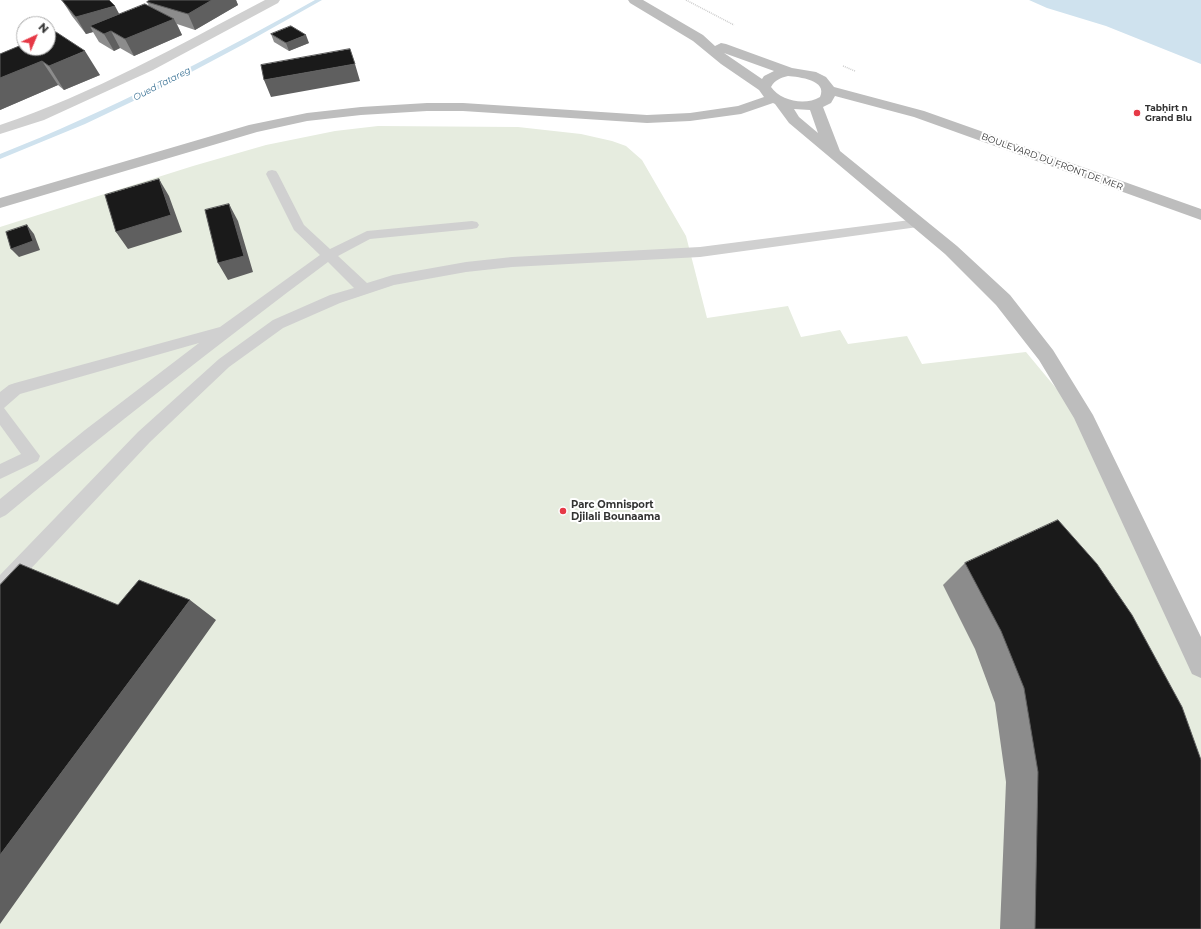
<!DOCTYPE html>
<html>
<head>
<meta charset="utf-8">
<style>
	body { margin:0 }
	#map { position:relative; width:1201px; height:929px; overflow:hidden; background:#fff; font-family:Montserrat,sans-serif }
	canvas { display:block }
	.north { position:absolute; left:16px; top:16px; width:40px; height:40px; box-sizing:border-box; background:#fff; border:1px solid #adadad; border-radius:50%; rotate:44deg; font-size:11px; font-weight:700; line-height:16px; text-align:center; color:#333 }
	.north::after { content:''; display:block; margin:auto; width:14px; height:18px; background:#e63946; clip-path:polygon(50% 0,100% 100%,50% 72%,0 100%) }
</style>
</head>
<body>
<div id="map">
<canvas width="1201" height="929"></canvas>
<div class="north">N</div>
</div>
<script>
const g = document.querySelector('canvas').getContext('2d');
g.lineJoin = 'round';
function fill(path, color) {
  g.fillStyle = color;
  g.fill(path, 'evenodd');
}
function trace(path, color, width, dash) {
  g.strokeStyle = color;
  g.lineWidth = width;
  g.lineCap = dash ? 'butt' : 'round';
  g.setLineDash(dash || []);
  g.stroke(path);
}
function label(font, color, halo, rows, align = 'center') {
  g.font = font + ' Montserrat,sans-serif';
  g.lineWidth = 4;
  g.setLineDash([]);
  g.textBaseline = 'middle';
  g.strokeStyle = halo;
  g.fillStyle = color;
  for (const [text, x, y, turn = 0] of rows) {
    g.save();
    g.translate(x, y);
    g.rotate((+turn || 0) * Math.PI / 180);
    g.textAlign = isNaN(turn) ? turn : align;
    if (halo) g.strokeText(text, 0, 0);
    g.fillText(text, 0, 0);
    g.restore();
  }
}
const green = new Path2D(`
	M 378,126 L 518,127 L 581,134 L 612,141 L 626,146 L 642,160 L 686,236 L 707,318 L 788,306 L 801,337 L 840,330 L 848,344 L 907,336 L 922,364 L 1026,352 L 1070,405 L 1201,673 L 1201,929 L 0,929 L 0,227 L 193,166 L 266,145 L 335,131 Z`);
const water = new Path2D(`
	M 1029,0 L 1201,0 L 1201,64 L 1106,26 L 1047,8 Z`);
const stream = new Path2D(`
	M 315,0 L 322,0 L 244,44 L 165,86 L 85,124 L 0,159 L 0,154 C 109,111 212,57 315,0 Z`);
const path = new Path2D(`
	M 686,0 L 734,25
	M 843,66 L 855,71`);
const lane = new Path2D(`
	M 272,170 L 276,171 L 278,174 L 304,225 L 330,249 L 367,231 L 472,221 L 477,222 L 479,225 L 477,228 L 472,229 L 370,239 L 338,256 L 367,283 L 393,275 L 466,262 L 512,257 L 700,247 L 918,219 L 923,220 L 925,223 L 923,226 L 918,227 L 700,257 L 512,267 L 466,272 L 394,285 L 340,303 L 283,328 L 229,367 L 150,442 L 7,594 L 0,597 L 0,575 L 138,432 L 219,359 L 273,320 L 330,295 L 354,288 L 328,262 C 218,344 111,428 6,515 L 0,518 L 0,499 L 85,430 L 199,343 L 20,394 L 4,408 L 40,456 L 38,461 L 0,479 L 0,464 L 21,454 L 0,425 L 0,392 L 9,385 L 15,383 L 220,327 L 320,255 L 294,230 L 266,174 L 268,171 Z`);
const street = new Path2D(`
	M 265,0 L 280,0 L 278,3 L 153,70 L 44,120 L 0,134 L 0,125 C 93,94 179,45 265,0 Z`);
const secondary = new Path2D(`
	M 628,0 L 643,0 L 703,35 L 715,46 L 721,43 L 726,44 L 792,68 L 816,72 L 826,77 L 834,87 L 924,111 L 1201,209 L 1201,220 L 914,117 L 835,96 L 831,103 L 823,107 L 840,151 L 957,246 L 1010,295 L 1053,350 L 1093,415 L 1201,637 L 1201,678 L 1192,674 L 1074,418 L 1039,360 L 996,305 L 945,254 L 789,123 L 775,104 L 773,103 L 741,114 L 690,121 L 647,123 L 463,111 L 427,111 L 361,115 L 307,121 L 257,132 L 0,208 L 0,198 L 249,125 L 307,113 L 361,107 L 427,103 L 463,103 L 647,115 L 690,113 L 738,106 L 764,97 L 759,90 L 721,64 L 693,41 L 630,3 ZM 724,53 L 774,71 L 764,76 L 762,79 ZM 788,76 C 799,77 828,80 820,97 C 805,106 781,101 771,87 C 775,80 780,78 788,76 ZM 794,109 L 810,110 L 818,133 L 799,117 Z`);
const wall = new Path2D(`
	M 62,0 L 119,14 L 149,6 L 147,2 L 150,0 L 236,0 L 238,5 L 195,30 L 177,24 L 182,35 L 134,56 L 120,48 L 114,51 L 99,42 L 93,32 L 86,34 L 72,16 Z
	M 271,34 L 309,43 L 289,51 L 274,42 Z
	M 24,44 L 100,75 L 64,90 L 58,85 L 0,110 L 0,54 Z
	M 965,563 L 1201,929 L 1000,929 L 1006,782 L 995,703 L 975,649 L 943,585 Z`);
const shadedWall = new Path2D(`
	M 212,0 L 236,0 L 238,5 L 195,30 L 188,14 Z
	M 115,6 L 124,23 L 90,26 L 93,32 L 86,34 L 76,17 Z
	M 174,19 L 182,35 L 134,56 L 125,39 Z
	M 111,31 L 120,48 L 114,51 L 104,34 Z
	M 306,35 L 309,43 L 289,51 L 286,43 Z
	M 85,51 L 100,75 L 64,90 L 49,66 Z
	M 42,61 L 58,85 L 0,110 L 0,78 Z
	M 355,64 L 360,81 L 271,97 L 264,80 Z
	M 159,179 L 169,196 L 182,232 L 128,249 L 116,232 Z
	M 229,204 L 238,221 L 253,272 L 228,280 L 218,263 Z
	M 27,225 L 34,234 L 40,250 L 19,257 L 11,249 Z
	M 190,600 L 216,620 L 0,924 L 0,855 Z`);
const building = new Path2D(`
	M 62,0 L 109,0 L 115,6 L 76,17 Z
	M 150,0 L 212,0 L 188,14 L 147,2 Z
	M 145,4 L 174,19 L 125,39 L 111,31 L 104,34 L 90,26 Z
	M 291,26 L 306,35 L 286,43 L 271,34 Z
	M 56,32 L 85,51 L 49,66 L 42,61 L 0,78 L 0,54 L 24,44 L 24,48 L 48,48 L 48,35 Z
	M 350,49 L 355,64 L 264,80 L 261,65 Z
	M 159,179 L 171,215 L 116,232 L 105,195 Z
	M 229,204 L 244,256 L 218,263 L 205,210 Z
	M 27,225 L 33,241 L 11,249 L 6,232 Z
	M 1058,520 L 1097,564 L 1132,615 L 1182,707 L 1201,760 L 1201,929 L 1035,929 L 1038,772 L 1024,688 L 1001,631 L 965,563 Z
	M 20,564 L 118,605 L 139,580 L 190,600 L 0,855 L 0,585 Z`);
const markers = [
	[1137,113,4,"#e63946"],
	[563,511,4,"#e63946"]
];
const farWaternames = [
	["Oued Tatareg",162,84,-27]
];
const farPoinames = [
	["Tabḥirt n",1145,108],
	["Grand Blu",1145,118]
];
const farStreetnames = [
	["BOULEVARD DU FRONT DE MER",1052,162,20]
];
const poiNames = [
	["Parc Omnisport",571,505],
	["Djilali Bounaama",571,517]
];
fill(green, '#e6ecdf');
fill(water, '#cfe2ee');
fill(stream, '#cfe2ee');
trace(path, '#cdcdcd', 1.5, [1, 1]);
fill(lane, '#d0d0d0');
fill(street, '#d0d0d0');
fill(secondary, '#bdbdbd');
fill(wall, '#8c8c8c');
fill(shadedWall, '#5f5f5f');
fill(building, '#1a1a1a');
trace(building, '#5f5f5f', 1);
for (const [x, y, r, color] of markers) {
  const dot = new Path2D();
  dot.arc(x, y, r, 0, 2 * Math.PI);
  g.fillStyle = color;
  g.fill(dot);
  trace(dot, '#fff', 1.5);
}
label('italic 9px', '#3f7597', '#fff', farWaternames);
label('bold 9px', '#333', '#fff', farPoinames, 'left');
label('9px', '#333', '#fff', farStreetnames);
label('bold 10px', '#333', '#fff', poiNames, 'left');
</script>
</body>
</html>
